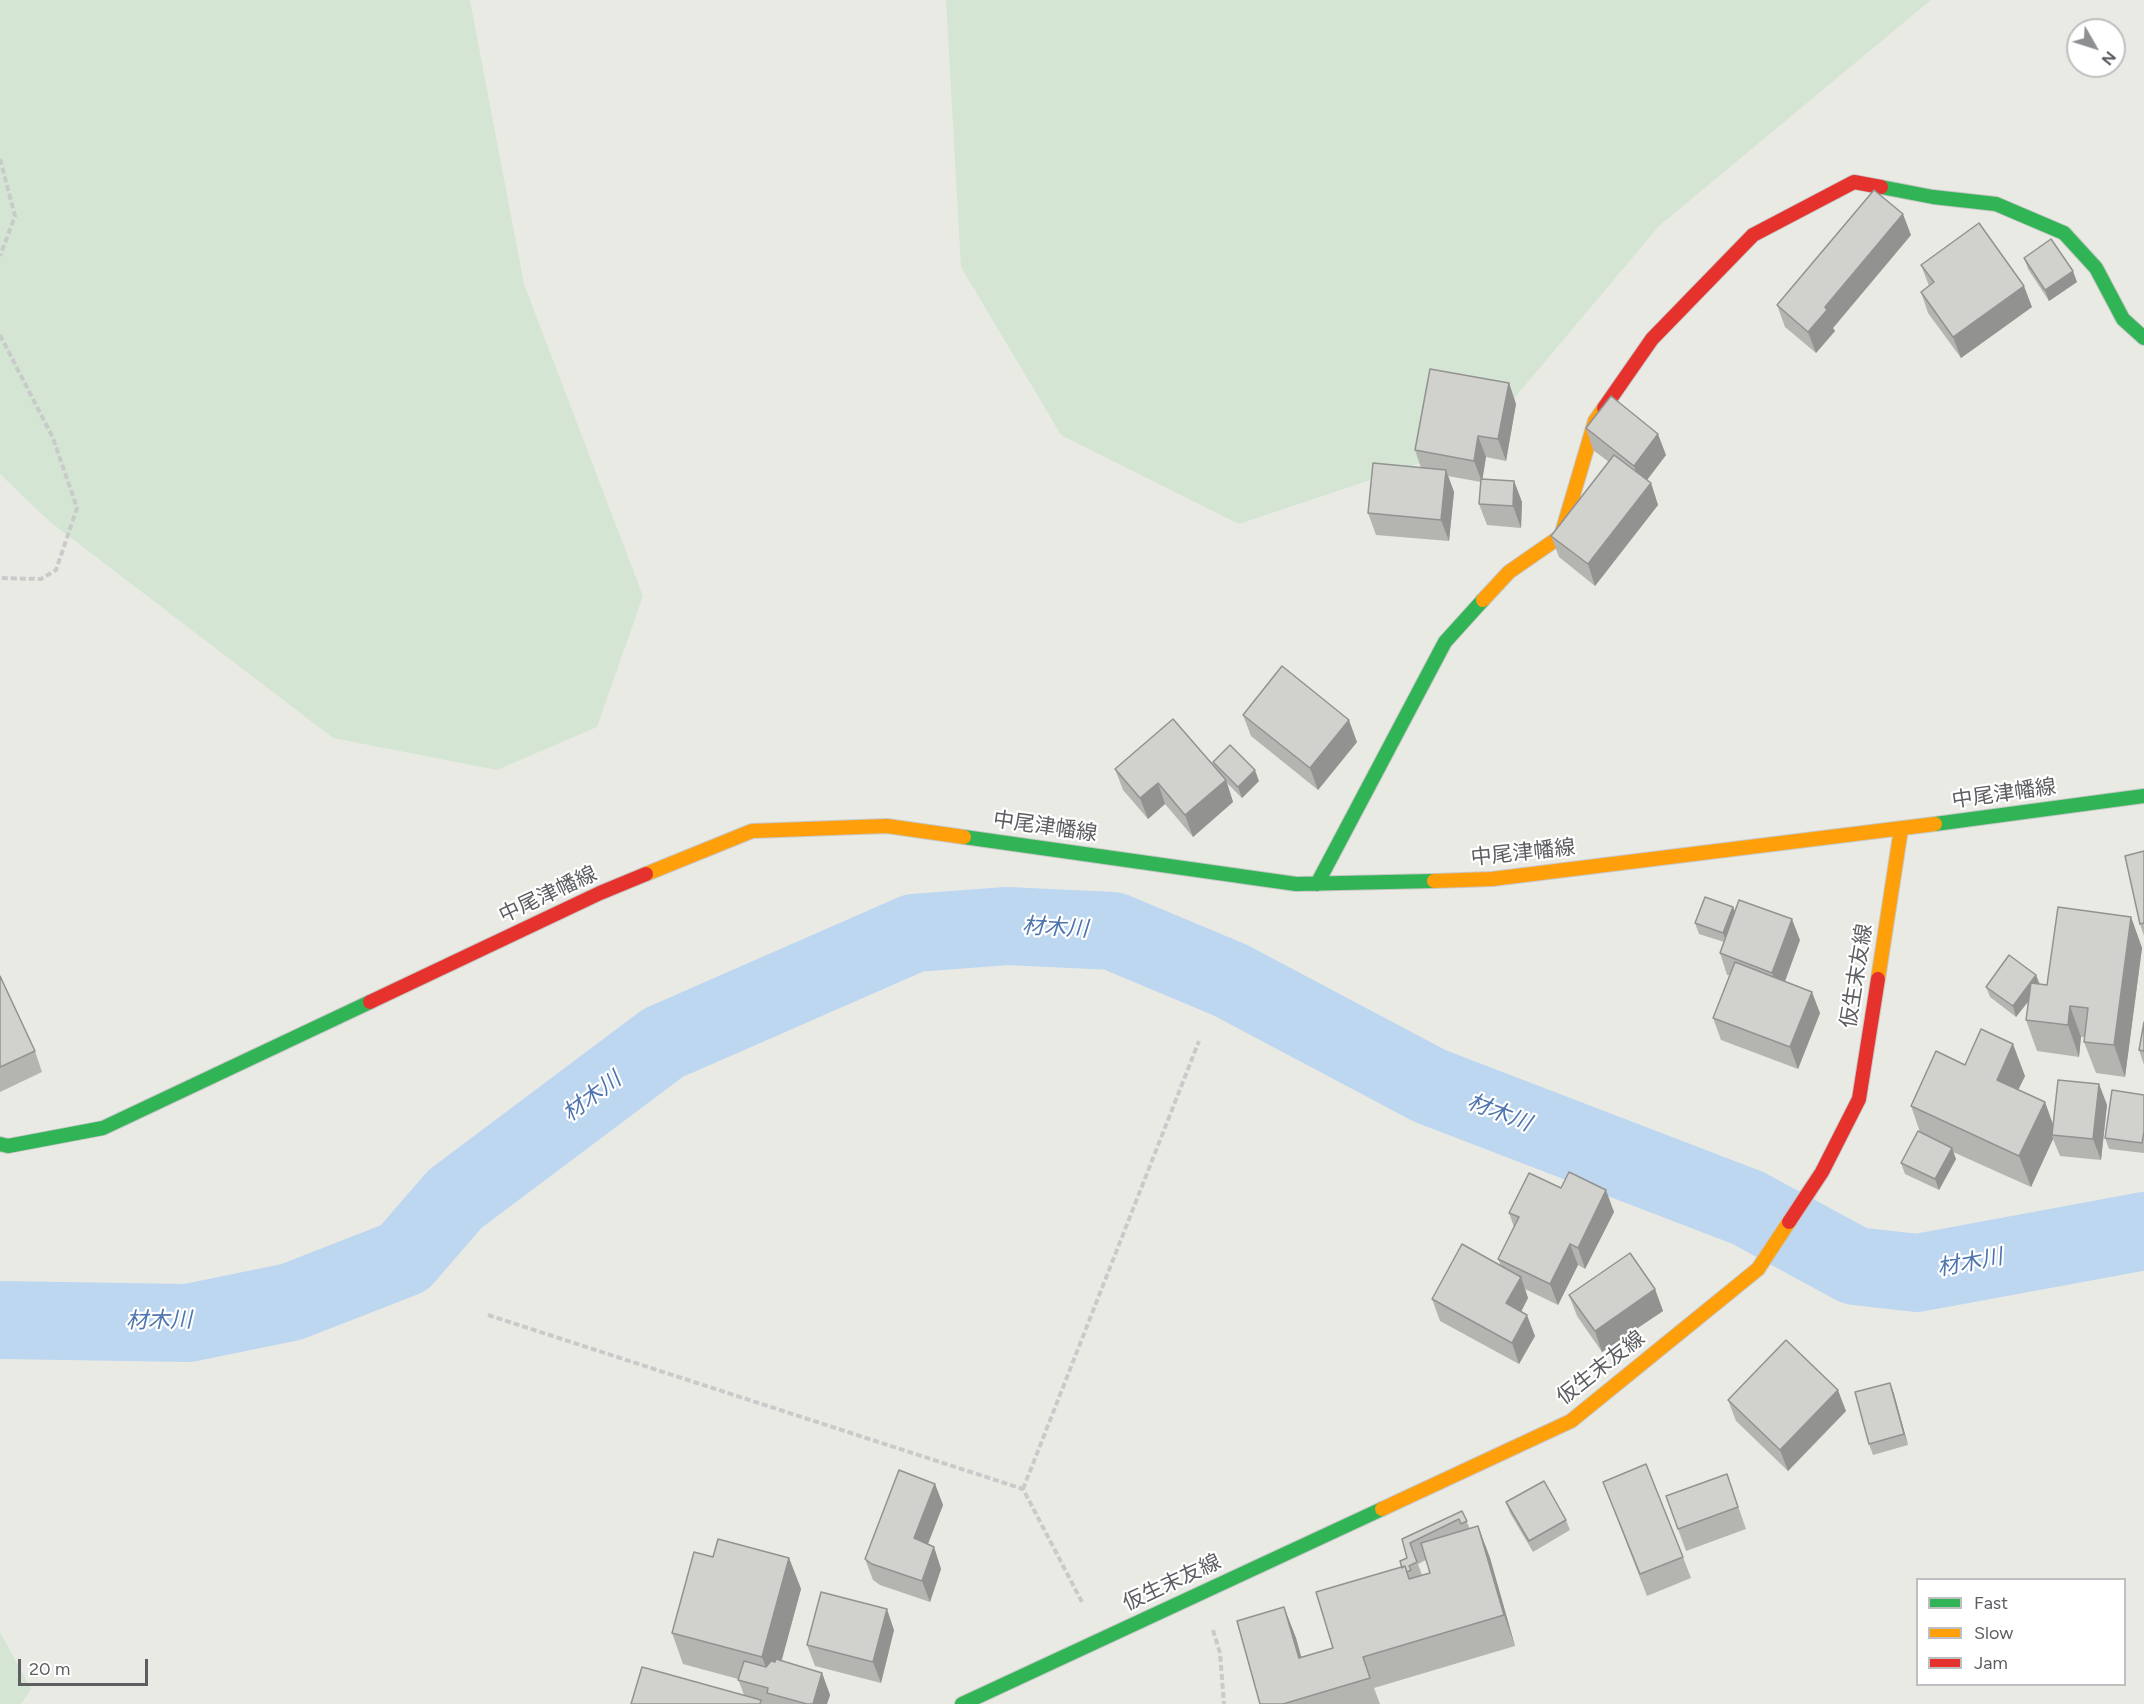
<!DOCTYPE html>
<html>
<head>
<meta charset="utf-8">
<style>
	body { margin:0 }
	#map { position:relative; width:2144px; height:1704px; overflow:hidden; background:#eaeae5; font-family:Figtree,sans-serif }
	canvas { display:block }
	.legend { position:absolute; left:1916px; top:1578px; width:210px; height:108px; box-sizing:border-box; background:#fff; border:2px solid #bebfc0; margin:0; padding:8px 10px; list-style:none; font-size:18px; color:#5c5e62 }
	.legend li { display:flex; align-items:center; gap:12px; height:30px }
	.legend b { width:30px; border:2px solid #bebfc0 }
	.north { position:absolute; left:2066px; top:18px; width:60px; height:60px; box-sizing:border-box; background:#fff; border:2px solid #bebfc0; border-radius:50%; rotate:129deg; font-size:16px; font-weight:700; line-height:24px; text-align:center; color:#5c5e62 }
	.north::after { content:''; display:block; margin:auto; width:21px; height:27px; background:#8e8f90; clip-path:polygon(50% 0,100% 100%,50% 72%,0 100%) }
	.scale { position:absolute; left:18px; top:1659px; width:130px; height:27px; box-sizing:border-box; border:3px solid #5c5e62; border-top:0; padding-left:8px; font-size:18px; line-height:21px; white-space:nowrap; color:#5c5e62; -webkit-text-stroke:4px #fff; paint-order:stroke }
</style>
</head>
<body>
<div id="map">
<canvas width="2144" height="1704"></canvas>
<ul class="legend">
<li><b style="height:8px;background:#30b455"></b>Fast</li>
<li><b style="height:8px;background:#ff9f0a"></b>Slow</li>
<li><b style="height:8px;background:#e5322d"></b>Jam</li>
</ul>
<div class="north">N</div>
<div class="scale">20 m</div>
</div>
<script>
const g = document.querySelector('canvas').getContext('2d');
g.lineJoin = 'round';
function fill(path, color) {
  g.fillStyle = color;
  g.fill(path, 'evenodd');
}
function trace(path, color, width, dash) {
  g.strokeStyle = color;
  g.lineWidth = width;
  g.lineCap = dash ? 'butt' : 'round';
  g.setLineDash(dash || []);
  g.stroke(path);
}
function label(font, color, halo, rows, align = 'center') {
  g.font = font + ' Figtree,"Noto Sans JP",sans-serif';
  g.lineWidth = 4.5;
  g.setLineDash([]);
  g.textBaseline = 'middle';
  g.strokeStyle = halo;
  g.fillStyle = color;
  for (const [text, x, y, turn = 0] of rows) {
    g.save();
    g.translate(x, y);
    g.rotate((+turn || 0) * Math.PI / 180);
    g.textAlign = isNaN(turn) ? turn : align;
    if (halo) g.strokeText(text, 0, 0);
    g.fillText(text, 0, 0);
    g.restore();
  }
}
const green = new Path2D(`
	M 0,0 L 470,0 L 524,284 L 643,596 L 597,727 L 497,770 L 333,738 L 49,521 L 0,474 Z
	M 946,0 L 1931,0 L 1659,226 L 1475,445 L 1239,524 L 1061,435 L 961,267 Z
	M 0,1632 L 31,1689 L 21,1704 L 0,1704 Z`);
const river = new Path2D(`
	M 0,1320 L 188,1323 L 291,1302 L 404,1258 L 455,1199 L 663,1043 L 914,933 L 1007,926 L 1113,931 L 1230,980 L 1430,1086 L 1748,1208 L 1855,1266 L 1917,1273 L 2144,1231`);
const path = new Path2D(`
	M 0,159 L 15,216 L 0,256
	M 0,335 L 53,438 L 77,508 L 56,570 L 41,579 L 0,578
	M 488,1315 L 1023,1489 L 1083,1604
	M 1023,1489 L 1199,1041
	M 1213,1630 L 1220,1653 L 1224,1704`);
const fast = new Path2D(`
	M 1881,187 L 1933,197 L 1996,204 L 2064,233 L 2096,268 L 2123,319 L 2144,338
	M 1935,824 L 2144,796
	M 964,837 L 1296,884 L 1434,881
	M 1317,884 L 1445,642 L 1483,600
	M 0,1144 L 8,1146 L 103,1128 L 370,1002
	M 962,1704 L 1382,1509`);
const slow = new Path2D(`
	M 1483,600 L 1509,572 L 1561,536 L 1595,421 L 1604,408
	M 646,874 L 752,831 L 887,826 L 964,837
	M 1434,881 L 1492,879 L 1935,824
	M 1878,979 L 1901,829
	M 1382,1509 L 1571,1421 L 1758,1269 L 1789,1222`);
const jam = new Path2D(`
	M 1604,408 L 1652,339 L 1753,235 L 1854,182 L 1881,187
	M 370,1002 L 600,893 L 646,874
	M 1789,1222 L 1822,1172 L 1859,1099 L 1878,979`);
const wall = new Path2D(`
	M 1911,235 L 1833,328 L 1835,331 L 1816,353 L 1785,327 L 1777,305 Z
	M 2024,258 L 2077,282 L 2049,301 L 2028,269 Z
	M 1921,265 L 2032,307 L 1961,358 L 1928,313 L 1921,292 L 1929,286 Z
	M 1509,383 L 1516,404 L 1506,461 L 1486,457 L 1482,479 L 1514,481 L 1522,502 L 1521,528 L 1487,525 L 1479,504 L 1481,482 L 1448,476 L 1454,492 L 1449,541 L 1376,535 L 1368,513 L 1421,468 L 1415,450 Z
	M 1586,428 L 1666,455 L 1647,480 L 1651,483 L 1658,505 L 1595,586 L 1559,557 L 1551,536 L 1609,462 L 1593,450 Z
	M 1243,715 L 1357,742 L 1318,790 L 1251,736 Z
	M 1213,762 L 1259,781 L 1242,798 L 1227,783 L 1233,802 L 1193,837 L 1165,804 L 1148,819 L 1123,790 L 1115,769 L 1214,767 Z
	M 2144,851 L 2144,936 L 2140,924 Z
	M 1733,907 L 1735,911 L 1800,940 L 1785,982 L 1820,1013 L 1798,1069 L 1721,1040 L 1713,1018 L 1730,975 L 1727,975 L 1720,953 L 1724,942 L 1699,934 L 1695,923 Z
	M 2131,917 L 2142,948 L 2125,1077 L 2096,1073 L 2084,1042 L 2085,1037 L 2081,1037 L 2079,1057 L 2037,1051 L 2026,1020 L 2028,1002 L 2016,1017 L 1990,997 L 1986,987 L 2036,975 L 2040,984 L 2047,985 Z
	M 0,976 L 35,1051 L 42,1072 L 0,1092 Z
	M 2144,1022 L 2144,1065 L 2139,1050 Z
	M 1965,1065 L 2025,1076 L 2018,1090 L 2045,1102 L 2053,1125 L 2099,1084 L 2107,1105 L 2101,1160 L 2060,1156 L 2053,1139 L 2031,1187 L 1953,1152 L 1956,1159 L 1939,1190 L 1905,1174 L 1901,1163 L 1920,1132 L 1911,1106 Z
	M 2144,1095 L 2144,1153 L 2109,1149 L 2105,1138 Z
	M 1561,1188 L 1614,1212 L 1585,1269 L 1578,1265 L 1558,1305 L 1525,1289 L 1528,1298 L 1521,1312 L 1535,1336 L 1519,1364 L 1440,1321 L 1432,1299 L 1501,1266 L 1498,1259 L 1514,1227 L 1509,1213 Z
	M 1655,1289 L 1663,1311 L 1602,1352 L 1577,1316 L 1569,1295 Z
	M 1890,1383 L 1894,1394 L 1908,1445 L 1873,1455 L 1869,1444 Z
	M 1728,1400 L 1846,1411 L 1788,1471 L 1736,1421 Z
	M 1727,1474 L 1746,1529 L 1686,1551 L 1666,1496 Z
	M 1603,1482 L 1683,1557 L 1691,1578 L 1647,1596 Z
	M 935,1484 L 943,1505 L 928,1544 L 934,1547 L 941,1569 L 930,1602 L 880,1585 L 873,1580 L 865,1559 Z
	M 1506,1502 L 1566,1520 L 1570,1530 L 1533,1552 L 1510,1513 Z
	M 1462,1511 L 1470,1529 L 1478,1526 L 1490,1558 L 1515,1646 L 1374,1688 L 1380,1704 L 1260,1704 L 1284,1607 L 1296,1638 L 1301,1657 L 1333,1648 L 1402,1568 L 1407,1558 L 1402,1539 ZM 1426,1560 L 1430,1573 L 1422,1575 L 1418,1564 Z
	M 713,1557 L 789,1558 L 801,1589 L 781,1661 L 822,1673 L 830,1695 L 827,1704 L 631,1704 L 744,1695 L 738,1679 L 683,1664 L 672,1633 Z
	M 894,1630 L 881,1683 L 815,1666 L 807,1645 Z`);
const shadedWall = new Path2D(`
	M 1903,214 L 1911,235 L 1833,328 L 1835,331 L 1816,353 L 1808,332 L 1825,307 Z
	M 2073,271 L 2077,282 L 2049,301 L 2045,290 Z
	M 2024,286 L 2032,307 L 1961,358 L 1953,337 Z
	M 1509,383 L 1516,404 L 1506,461 L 1498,439 Z
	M 1658,434 L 1666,455 L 1641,488 L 1634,466 Z
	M 1478,436 L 1486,457 L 1482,482 L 1474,461 Z
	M 1446,470 L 1454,492 L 1449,541 L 1441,520 Z
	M 1514,481 L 1522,502 L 1521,528 L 1513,506 Z
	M 1651,483 L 1658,505 L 1595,586 L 1588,564 Z
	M 1349,720 L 1357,742 L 1318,790 L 1310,768 Z
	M 1255,770 L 1259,781 L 1242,798 L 1238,787 Z
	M 1226,780 L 1233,802 L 1193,837 L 1185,815 Z
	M 1158,783 L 1165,804 L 1148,819 L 1140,798 Z
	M 1733,907 L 1737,918 L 1727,944 L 1723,933 Z
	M 2131,917 L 2142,948 L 2125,1077 L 2114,1045 Z
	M 1792,919 L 1800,940 L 1780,994 L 1772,973 Z
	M 2036,975 L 2040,986 L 2016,1017 L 2013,1006 Z
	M 1812,992 L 1820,1013 L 1798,1069 L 1790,1047 Z
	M 2070,1006 L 2081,1037 L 2079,1057 L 2068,1025 Z
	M 2013,1044 L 2025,1076 L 2008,1111 L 1997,1080 Z
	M 2099,1084 L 2107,1105 L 2101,1160 L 2093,1139 Z
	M 2045,1102 L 2056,1133 L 2052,1135 L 2053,1139 L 2031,1187 L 2019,1156 Z
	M 1952,1148 L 1956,1159 L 1939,1190 L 1935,1179 Z
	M 1606,1190 L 1614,1212 L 1585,1269 L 1578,1248 Z
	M 1570,1244 L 1578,1265 L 1558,1305 L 1550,1284 Z
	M 1521,1277 L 1528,1298 L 1514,1325 L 1506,1303 Z
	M 1655,1289 L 1663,1311 L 1602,1352 L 1595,1331 Z
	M 1527,1315 L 1535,1336 L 1519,1364 L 1512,1343 Z
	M 1890,1383 L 1894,1394 L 1908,1445 L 1904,1434 Z
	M 1838,1390 L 1846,1411 L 1788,1471 L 1780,1450 Z
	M 935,1484 L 943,1505 L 922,1559 L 914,1538 Z
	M 1478,1526 L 1490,1558 L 1515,1646 L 1504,1615 Z
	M 934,1547 L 941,1569 L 930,1602 L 922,1581 Z
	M 789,1558 L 801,1589 L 774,1689 L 762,1657 Z
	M 1284,1607 L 1296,1638 L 1310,1689 L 1299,1658 Z
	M 887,1609 L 894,1630 L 881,1683 L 873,1662 Z
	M 822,1673 L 830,1695 L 827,1704 L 813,1704 Z`);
const building = new Path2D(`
	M 1874,190 L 1903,214 L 1825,307 L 1827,310 L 1808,332 L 1777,305 Z
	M 1979,223 L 2024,286 L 1953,337 L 1921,292 L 1934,282 L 1921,265 Z
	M 2051,239 L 2073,271 L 2045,290 L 2024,258 Z
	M 1430,369 L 1509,383 L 1498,439 L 1478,436 L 1474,461 L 1415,450 Z
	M 1611,396 L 1658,434 L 1634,466 L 1586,428 Z
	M 1614,455 L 1651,483 L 1588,564 L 1551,536 Z
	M 1373,463 L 1446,470 L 1441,520 L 1368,513 Z
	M 1481,479 L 1514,481 L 1513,506 L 1479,504 Z
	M 1282,666 L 1349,720 L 1310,768 L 1243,715 Z
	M 1173,719 L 1226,780 L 1185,815 L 1158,783 L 1140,798 L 1115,769 Z
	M 1230,745 L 1255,770 L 1238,787 L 1213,762 Z
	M 2144,851 L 2144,923 L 2140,924 L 2125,856 Z
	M 1705,897 L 1733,907 L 1723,933 L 1695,923 Z
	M 1739,900 L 1792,919 L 1772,973 L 1720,953 Z
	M 2058,907 L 2131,917 L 2114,1045 L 2084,1042 L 2088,1008 L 2070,1006 L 2068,1025 L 2026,1020 L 2031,983 L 2047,985 Z
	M 2009,955 L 2036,975 L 2013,1006 L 1986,987 Z
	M 1735,962 L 1812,992 L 1790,1047 L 1713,1018 Z
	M 0,976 L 35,1051 L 0,1067 Z
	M 2144,1022 L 2144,1051 L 2139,1050 Z
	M 1981,1029 L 2013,1044 L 1997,1080 L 2045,1102 L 2019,1156 L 1911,1106 L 1936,1051 L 1965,1065 Z
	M 2058,1080 L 2099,1084 L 2093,1139 L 2052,1135 Z
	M 2112,1090 L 2144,1095 L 2144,1131 L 2142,1143 L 2105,1138 Z
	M 1918,1131 L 1952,1148 L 1935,1179 L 1901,1163 Z
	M 1569,1172 L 1606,1190 L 1578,1248 L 1570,1244 L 1550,1284 L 1498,1259 L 1519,1217 L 1509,1213 L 1529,1173 L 1561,1188 Z
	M 1462,1244 L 1521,1277 L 1506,1303 L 1527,1315 L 1512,1343 L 1432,1299 Z
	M 1630,1253 L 1655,1289 L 1595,1331 L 1569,1295 Z
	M 1786,1340 L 1838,1390 L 1780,1450 L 1728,1400 Z
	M 1890,1383 L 1904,1434 L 1869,1444 L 1855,1392 Z
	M 1646,1464 L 1683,1557 L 1640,1574 L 1603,1482 Z
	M 899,1470 L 935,1484 L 914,1538 L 934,1547 L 922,1581 L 872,1564 L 865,1559 Z
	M 1727,1474 L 1738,1507 L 1678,1529 L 1666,1496 Z
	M 1544,1481 L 1566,1520 L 1529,1541 L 1506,1502 Z
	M 1462,1511 L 1467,1521 L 1461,1524 L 1459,1519 L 1410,1543 L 1417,1562 L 1409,1566 L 1411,1570 L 1407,1572 L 1405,1566 L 1402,1568 L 1400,1561 L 1407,1558 L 1402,1539 Z
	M 1478,1526 L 1504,1615 L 1363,1657 L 1370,1678 L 1283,1704 L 1260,1704 L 1237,1621 L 1284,1607 L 1299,1658 L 1333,1648 L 1316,1592 L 1405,1566 L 1409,1579 L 1430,1573 L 1421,1543 Z
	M 718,1539 L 789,1558 L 762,1657 L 672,1633 L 694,1552 L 713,1557 Z
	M 821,1592 L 887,1609 L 873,1662 L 807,1645 Z
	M 776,1659 L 822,1673 L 813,1704 L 807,1704 L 767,1693 L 768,1688 L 738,1680 L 744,1661 L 766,1667 L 771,1661 L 775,1662 Z
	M 642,1667 L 761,1700 L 760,1704 L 631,1704 Z`);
const streetNames = [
	["中尾津幡線",2004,794,-8],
	["中尾津幡線",1045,827,8],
	["中尾津幡線",1523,853,-6],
	["中尾津幡線",548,895,-25],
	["仮生末友線",1857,976,-81],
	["仮生末友線",1601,1368,-38],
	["仮生末友線",1172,1583,-25]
];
const waterNames = [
	["材木川",1055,928,3],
	["材木川",592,1097,-37],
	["材木川",1499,1113,21],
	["材木川",1970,1263,-11],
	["材木川",159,1321,-1]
];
fill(green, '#d5e5d3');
trace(river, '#bed7f0', 78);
trace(fast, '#c7c7c7', 16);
trace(slow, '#c7c7c7', 16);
trace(jam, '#c7c7c7', 16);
trace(path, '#c8cbca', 4, [6, 3]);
trace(fast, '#30b455', 14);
trace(slow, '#ff9f0a', 14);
trace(jam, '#e5322d', 14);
fill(wall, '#b4b4b1');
fill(shadedWall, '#929290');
fill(building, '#d1d1ce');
trace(building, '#929290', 1.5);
label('21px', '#5c5e62', '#fff', streetNames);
label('italic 22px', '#4e75ad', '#fff', waterNames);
</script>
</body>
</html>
